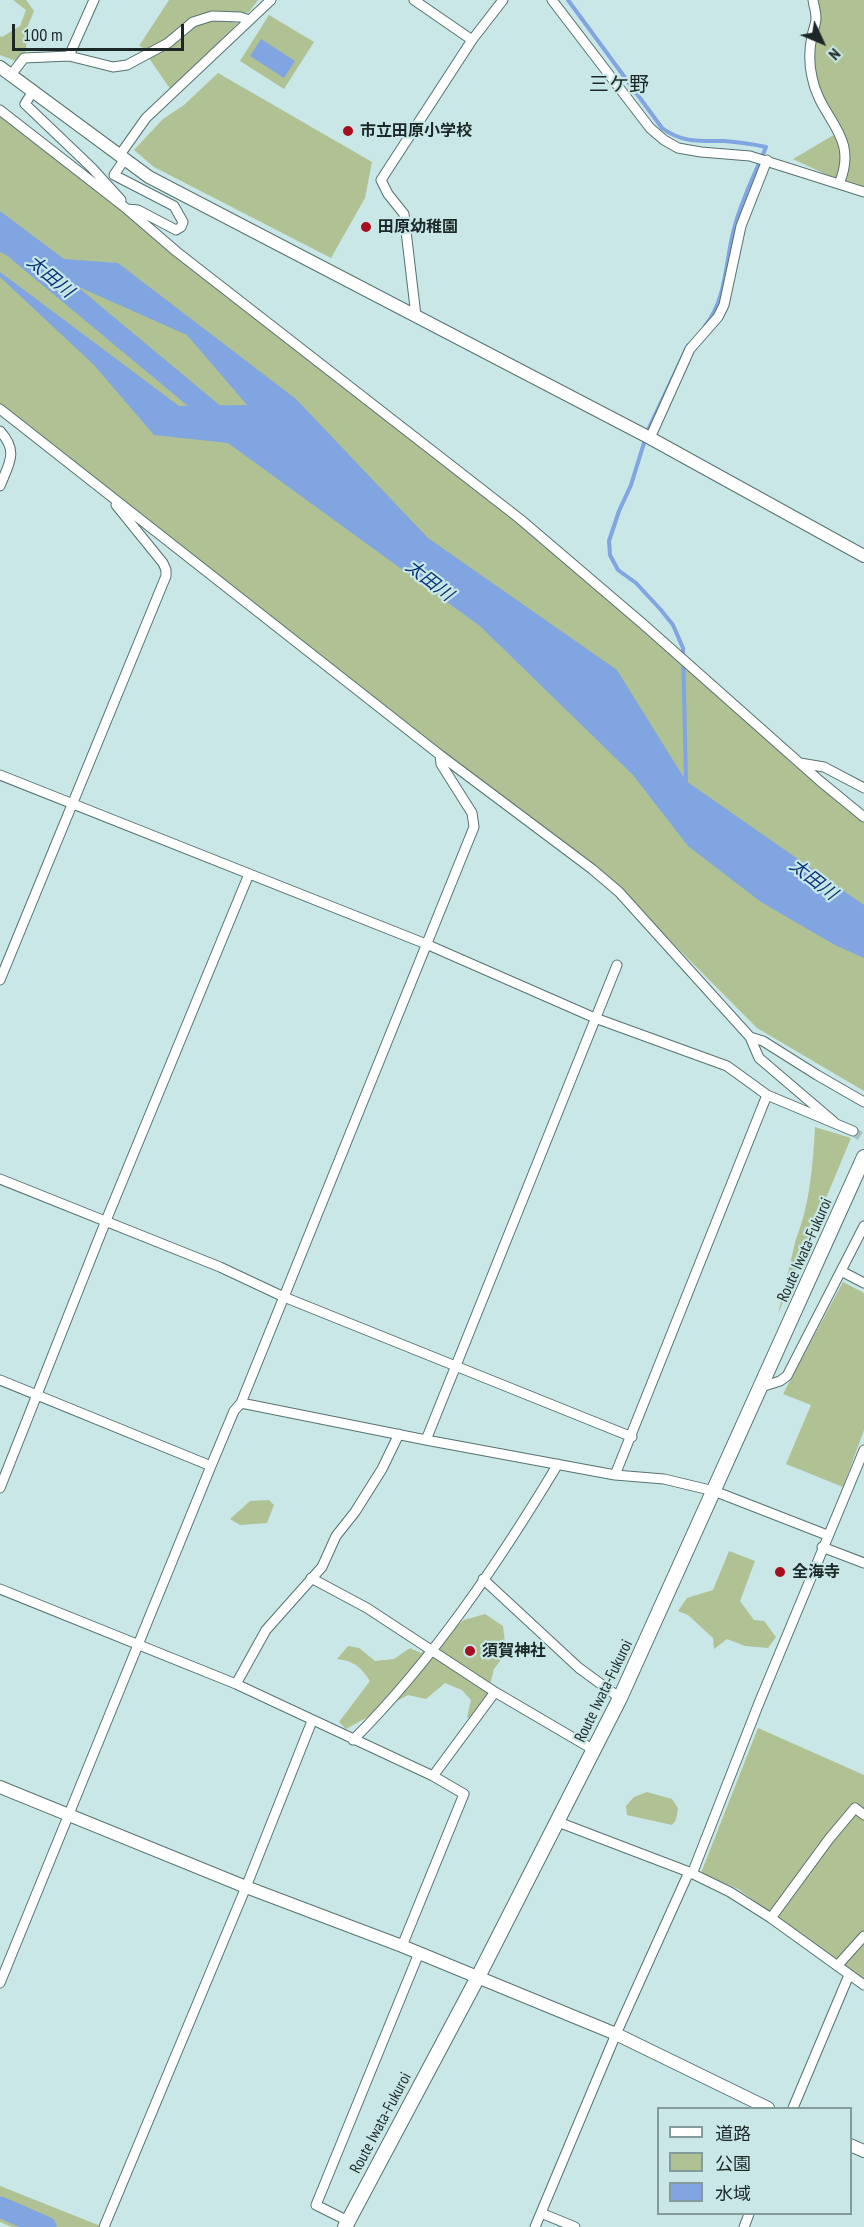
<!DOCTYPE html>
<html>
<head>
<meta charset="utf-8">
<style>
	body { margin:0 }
	#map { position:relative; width:864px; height:2227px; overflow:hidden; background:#c8e7e6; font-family:"PT Sans Narrow","Noto Sans JP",sans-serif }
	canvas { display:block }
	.legend { position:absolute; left:657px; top:2107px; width:195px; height:108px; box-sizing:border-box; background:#c8e7e6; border:2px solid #839b9a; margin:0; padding:8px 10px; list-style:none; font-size:18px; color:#1c2827 }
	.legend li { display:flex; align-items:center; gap:12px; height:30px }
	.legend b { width:30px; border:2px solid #839b9a }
	.north { position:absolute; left:792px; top:12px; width:60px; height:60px; -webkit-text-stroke:4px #c8e7e6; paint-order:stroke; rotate:134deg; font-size:16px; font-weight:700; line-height:24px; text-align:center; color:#1c2827 }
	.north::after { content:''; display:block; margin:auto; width:21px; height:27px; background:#1c2827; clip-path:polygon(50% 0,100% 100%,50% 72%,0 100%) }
	.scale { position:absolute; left:12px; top:24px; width:172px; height:27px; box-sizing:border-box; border:3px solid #1c2827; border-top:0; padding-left:8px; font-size:18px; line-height:21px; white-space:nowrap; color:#1c2827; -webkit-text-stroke:4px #c8e7e6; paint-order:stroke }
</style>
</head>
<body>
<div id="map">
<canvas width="864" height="2227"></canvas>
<ul class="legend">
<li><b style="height:8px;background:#fff"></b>道路</li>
<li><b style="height:16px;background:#b0c194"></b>公園</li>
<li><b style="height:16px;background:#80a5e1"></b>水域</li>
</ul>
<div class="north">N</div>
<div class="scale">100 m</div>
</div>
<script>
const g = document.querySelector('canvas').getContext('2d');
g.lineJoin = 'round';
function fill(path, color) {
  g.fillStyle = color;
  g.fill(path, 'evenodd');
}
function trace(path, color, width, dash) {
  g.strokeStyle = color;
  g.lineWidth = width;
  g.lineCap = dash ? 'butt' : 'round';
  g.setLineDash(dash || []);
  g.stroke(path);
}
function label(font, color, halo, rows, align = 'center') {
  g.font = font + ' "PT Sans Narrow","Noto Sans JP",sans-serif';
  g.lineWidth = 4.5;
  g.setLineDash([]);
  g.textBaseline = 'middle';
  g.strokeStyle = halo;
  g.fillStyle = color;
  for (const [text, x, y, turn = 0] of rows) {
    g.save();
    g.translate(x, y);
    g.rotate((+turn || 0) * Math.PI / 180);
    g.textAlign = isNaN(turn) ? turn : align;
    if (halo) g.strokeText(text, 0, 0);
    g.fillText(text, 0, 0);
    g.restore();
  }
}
const green = new Path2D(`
	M 13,0 L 26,0 L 34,11 L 27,28 L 26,51 L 18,62 L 0,55 L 0,36 L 2,37 L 20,26 L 26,10 Z
	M 169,0 L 258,0 L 249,12 L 211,19 L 238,23 L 171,90 L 146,54 L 150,51 L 139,46 Z
	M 817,0 L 864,0 L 864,192 L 793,159 L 839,132 L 814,84 Z
	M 269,15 L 314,42 L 284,89 L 240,61 Z
	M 218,73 L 372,162 L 365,198 L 331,258 L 154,167 L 134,150 L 163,119 L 184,105 Z
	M 0,110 L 627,610 L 864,816 L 864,1091 L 757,1028 L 608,878 L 350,683 L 0,408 Z
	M 815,1127 L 851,1138 L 778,1314 L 796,1239 C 810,1204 813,1164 815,1127 Z
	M 843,1282 L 864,1293 L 864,1430 L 843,1487 L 786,1464 L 811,1405 L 783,1394 Z
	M 269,1500 L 274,1505 L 267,1523 L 240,1525 L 230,1519 L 250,1501 Z
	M 729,1551 L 755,1561 L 740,1601 L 754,1620 L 764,1621 L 776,1637 L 768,1648 L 745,1646 L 727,1639 L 714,1649 L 713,1638 L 688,1615 L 678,1611 L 687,1598 L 713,1590 Z
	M 485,1614 L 503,1626 L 506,1653 L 494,1669 L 484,1708 L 474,1720 L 467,1717 L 471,1700 L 462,1690 L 445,1683 L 426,1699 L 408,1695 L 346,1729 L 339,1722 L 370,1681 C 361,1667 354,1661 337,1659 L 348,1646 L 359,1648 L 375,1661 L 394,1659 L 410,1648 L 421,1653 L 464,1620 Z
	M 758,1728 L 864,1775 L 864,1981 L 738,1889 L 701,1873 Z
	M 647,1792 L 672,1799 L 678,1808 L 676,1820 L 672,1825 L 627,1815 L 626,1806 L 634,1797 Z
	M 0,2186 L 103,2227 L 12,2227 L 0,2222 Z`);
const water = new Path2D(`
	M 261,39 L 295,61 L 284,78 L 250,56 Z
	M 0,211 L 64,259 L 118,263 L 296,399 L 428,538 L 617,670 L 686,781 L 864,905 L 864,958 L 835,945 L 761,902 L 688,846 L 633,775 L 480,626 L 228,443 L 154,435 L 94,365 L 0,277 L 0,272 L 179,406 L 247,405 L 187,335 L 0,252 Z`);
const stream = new Path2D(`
	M 568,0 L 662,128 C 682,143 700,141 724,141 C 739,142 752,144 766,147 C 755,174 741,201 734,229 C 725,262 727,299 705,326
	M 686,781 L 683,648 L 673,625 L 661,610 L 636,583 L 618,570 L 610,555 L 609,541 L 619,511 L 631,485 L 648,430 L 688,345`);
const river = new Path2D(`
	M 0,236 L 226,424
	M 0,2207 L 46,2227`);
const minorTunnel = new Path2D(`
	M 853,1131 L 864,1139`);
const minor = new Path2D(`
	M 414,0 L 472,40
	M 552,0 L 650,128 L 664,140 L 678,148 L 701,152 L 750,156 L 864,192
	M 813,0 C 814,6 816,12 816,18 C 816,24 813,30 812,36 C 809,50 809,64 812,77 C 820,120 860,135 839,184
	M 69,56 L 94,0
	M 11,75 L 24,58 L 69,56 L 113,67 L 127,65 L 168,43 L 193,22 L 212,16 L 240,17 L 250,20
	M 33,91 L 25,104 L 92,168 L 121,200
	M 0,110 L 127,209 L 177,252 L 520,519 L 643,624 L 820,781 L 864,817
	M 119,156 L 146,118 L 271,0
	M 124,160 L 114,175 L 174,206 L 183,222 L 181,227 L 176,230 L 138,210 L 127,209
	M 416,316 L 404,214 L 388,194 L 381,180 L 472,40 L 503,0
	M 0,409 L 440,755 L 592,869 L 619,892 L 750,1037 L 759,1058 L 834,1122
	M 0,431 C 19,452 9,463 0,486
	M 650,438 L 690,349 L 718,317 L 724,305 L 741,226 L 767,160
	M 800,763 L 824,767 L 864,788
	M 0,775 L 426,944 L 595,1018 L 727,1066 L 767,1095 L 853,1131
	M 0,980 L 166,576 L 166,570 L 163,563 L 116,505
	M 750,1037 L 763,1041 L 817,1075 L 864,1102
	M 0,1179 L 220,1267 L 284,1297 L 632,1437
	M 841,1271 L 864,1283
	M 0,1380 L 211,1466
	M 761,1387 L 780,1381 L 787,1376 L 864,1226
	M 241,1403 L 426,1440 L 615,1475 L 664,1479 L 714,1491 L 827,1535
	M 426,1440 L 617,965
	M 615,1475 L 767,1095
	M 0,1488 L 105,1223 L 249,874
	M 822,1547 L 864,1563
	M 311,1578 L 367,1608 L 495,1692 L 594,1750
	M 483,1579 L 579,1668 L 620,1698
	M 0,1589 L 236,1684 L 433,1776 L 464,1794 L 402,1946
	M 236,1684 L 266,1630 L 322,1567 L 336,1536 L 355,1512 L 382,1469 L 399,1434
	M 353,1740 C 434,1659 499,1562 558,1464
	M 433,1776 L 495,1692
	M 558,1822 L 689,1872 L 730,1892 L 771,1918 L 864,1985
	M 692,1874 L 759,1703 L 864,1450
	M 771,1918 L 829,1839 L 855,1808 L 864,1815
	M 837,1966 L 864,1936
	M 0,1983 L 211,1466 L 234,1411 L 241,1403 L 474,827 L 472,813 L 441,764 L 440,755
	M 793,2108 L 849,1975
	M 541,2213 L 575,2227
	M 348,2221 L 316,2205 L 419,1953
	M 104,2227 L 246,1887 L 312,1721
	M 535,2227 L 616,2034 L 689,1872
	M 744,2227 L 749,2214`);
const tertiary = new Path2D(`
	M 0,67 L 149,177 L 650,438 L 864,556
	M 0,1787 L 246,1887 L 402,1946 L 616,2034 L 768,2108
	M 850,2145 L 864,2151`);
const secondary = new Path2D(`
	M 345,2227 L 478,1977 L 620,1698 L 864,1157`);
const markers = [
	[348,131,6,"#a70f20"],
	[366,227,6,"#a70f20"],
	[780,1572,6,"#a70f20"],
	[470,1651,6,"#a70f20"]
];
const poiNames = [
	["市立田原小学校",360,131],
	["田原幼稚園",378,227],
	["全海寺",792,1572],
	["須賀神社",482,1651]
];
const streetNames = [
	["Route Iwata-Fukuroi",805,1250,-66],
	["Route Iwata-Fukuroi",604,1691,-64],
	["Route Iwata-Fukuroi",381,2123,-62]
];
const waterNames = [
	["太田川",50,277,40],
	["太田川",429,581,38],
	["太田川",813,880,38]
];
const quarterNames = [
	["三ケ野",619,85]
];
fill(green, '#b0c194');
fill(water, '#80a5e1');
trace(stream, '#80a5e1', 4);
trace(river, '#80a5e1', 21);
trace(minorTunnel, '#a6c1c0', 9, [9, 4.5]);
trace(minor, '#567271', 11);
trace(tertiary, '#567271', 14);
trace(secondary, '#567271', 16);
trace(minor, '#fff', 9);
trace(tertiary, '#fff', 12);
trace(secondary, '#fff', 14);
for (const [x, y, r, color] of markers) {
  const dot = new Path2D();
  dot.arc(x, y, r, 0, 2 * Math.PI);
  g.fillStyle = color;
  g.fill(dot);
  trace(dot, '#c8e7e6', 2);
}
label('bold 16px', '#1c2827', '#c8e7e6', poiNames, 'left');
label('16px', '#1c2827', '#c8e7e6', streetNames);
label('italic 18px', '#0a357a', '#c8e7e6', waterNames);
label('20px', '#1c2827', '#c8e7e6', quarterNames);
</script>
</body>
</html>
